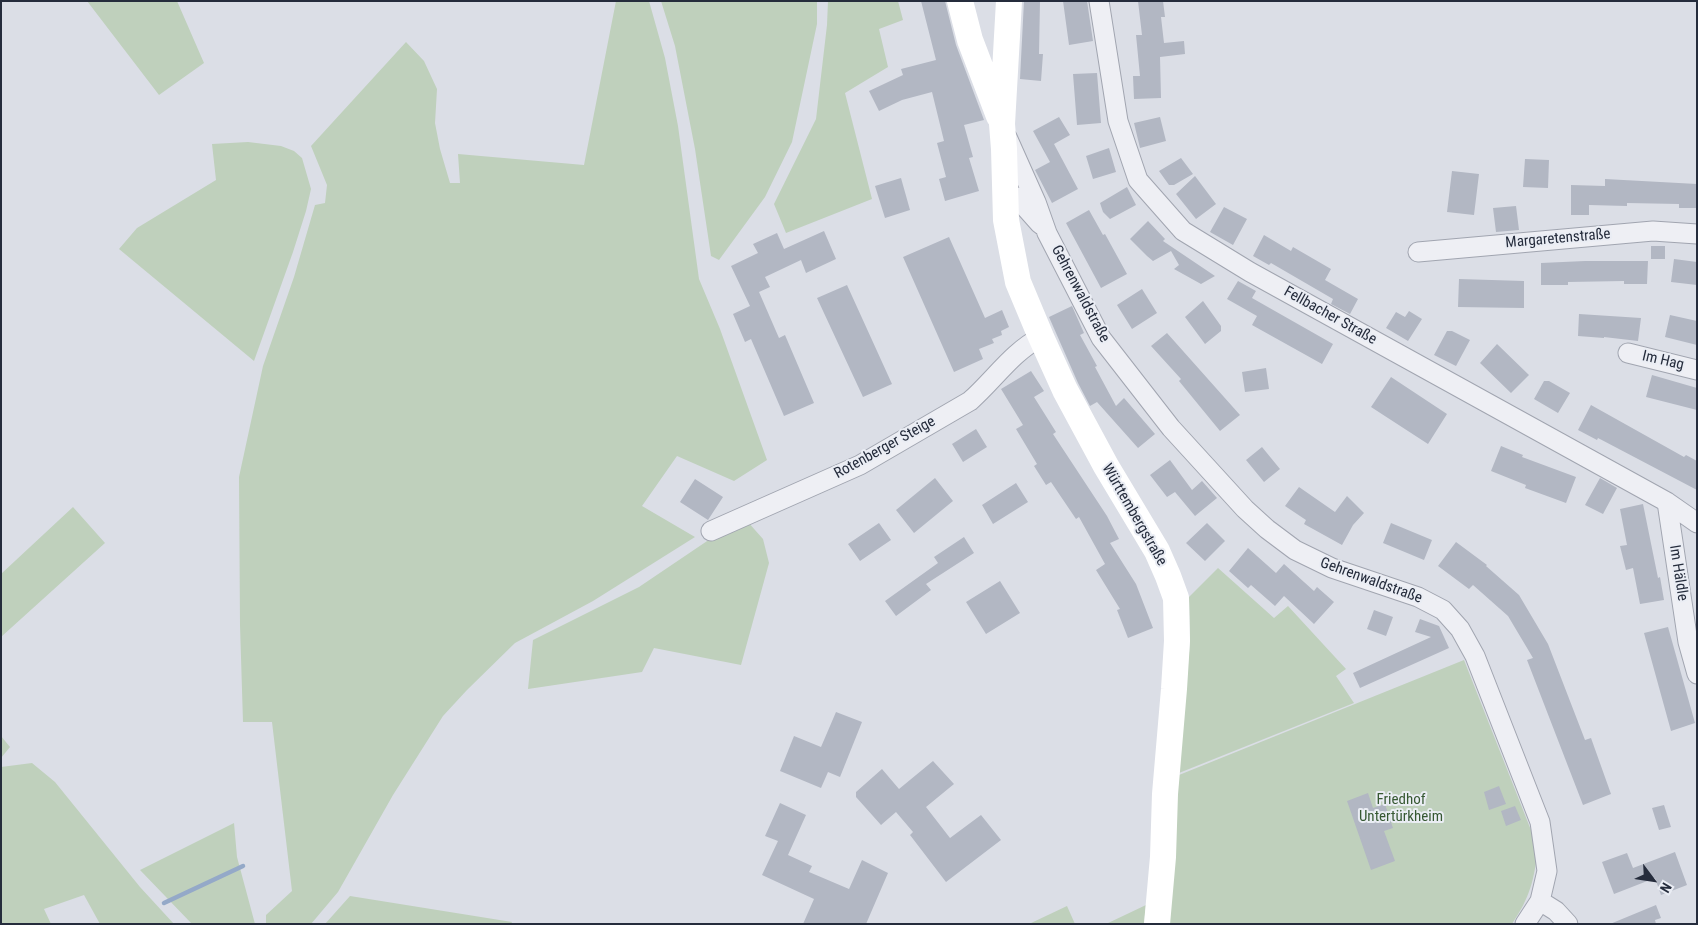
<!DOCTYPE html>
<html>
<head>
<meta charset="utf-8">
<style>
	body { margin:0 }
	#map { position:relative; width:1698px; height:925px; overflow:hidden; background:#dbdee6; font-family:"Roboto Condensed",sans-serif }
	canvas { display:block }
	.frame { position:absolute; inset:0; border:2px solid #252c3c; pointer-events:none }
	.north { position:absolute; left:1628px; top:855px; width:50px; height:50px; -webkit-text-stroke:4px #eaedf4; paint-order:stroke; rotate:121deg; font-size:14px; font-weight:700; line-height:20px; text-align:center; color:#252c3c }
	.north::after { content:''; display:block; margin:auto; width:18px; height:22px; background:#252c3c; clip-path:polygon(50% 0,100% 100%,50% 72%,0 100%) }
</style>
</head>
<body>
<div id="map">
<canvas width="1698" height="925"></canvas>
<div class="frame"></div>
<div class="north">N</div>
</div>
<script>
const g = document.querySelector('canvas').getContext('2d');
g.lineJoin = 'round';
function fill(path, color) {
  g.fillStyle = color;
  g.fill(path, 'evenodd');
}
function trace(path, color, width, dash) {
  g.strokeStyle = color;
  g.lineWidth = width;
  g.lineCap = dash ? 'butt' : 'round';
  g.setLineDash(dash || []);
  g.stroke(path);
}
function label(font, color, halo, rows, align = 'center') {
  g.font = font + ' "Roboto Condensed",sans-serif';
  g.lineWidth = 4;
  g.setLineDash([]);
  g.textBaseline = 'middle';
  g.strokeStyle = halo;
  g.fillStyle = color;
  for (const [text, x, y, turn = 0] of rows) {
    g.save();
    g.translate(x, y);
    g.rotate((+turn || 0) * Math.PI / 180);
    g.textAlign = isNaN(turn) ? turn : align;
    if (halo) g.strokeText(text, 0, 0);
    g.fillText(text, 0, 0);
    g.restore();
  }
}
const green = new Path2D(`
	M 87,1 L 177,1 L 204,63 L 159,95 Z
	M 616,1 L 649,1 L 665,58 L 678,126 L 699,279 L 720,329 L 767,460 L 734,481 L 677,456 L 642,506 L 695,537 L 593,601 L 515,643 L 467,690 L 443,716 L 393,795 L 338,892 L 311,924 L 266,924 L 266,915 L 292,891 L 272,722 L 243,722 L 240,625 L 239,477 L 263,366 L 294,277 L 315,205 L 325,203 L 327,185 L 311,146 L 406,42 L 424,61 L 437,89 L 435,123 L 440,149 L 450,183 L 460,183 L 458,154 L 584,165 Z
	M 661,1 L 817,1 L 817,24 L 792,142 L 765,197 L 719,260 L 711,256 L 695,149 L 675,46 Z
	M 828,1 L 898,1 L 903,20 L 879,29 L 888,67 L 845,93 L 872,199 L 786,233 L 774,204 L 816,119 L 827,25 Z
	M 248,142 L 281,146 L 294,151 L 302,158 L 311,189 L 306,211 L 293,252 L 254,361 L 119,249 L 137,228 L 216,180 L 212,144 Z
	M 73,507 L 105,543 L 1,637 L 1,574 Z
	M 747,521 L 763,539 L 769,563 L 741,665 L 654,648 L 642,672 L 528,689 L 533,640 L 639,587 L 719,533 Z
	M 1218,568 L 1274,618 L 1288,606 L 1346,669 L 1336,676 L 1354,703 L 1179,773 L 1190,641 L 1189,597 Z
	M 1464,660 L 1538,848 C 1534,881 1530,897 1512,924 L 1166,924 L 1179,775 Z
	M 1,736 L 10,747 L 1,758 Z
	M 32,763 L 55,782 L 140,887 L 174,924 L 100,924 L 84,895 L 44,909 L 51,924 L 1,924 L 1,767 Z
	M 234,823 L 237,857 L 255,924 L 192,924 L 140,870 Z
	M 350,896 L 512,922 L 511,924 L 325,924 Z
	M 1146,905 L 1144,924 L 1106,924 Z
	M 1067,906 L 1075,924 L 1029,924 Z`);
const stream = new Path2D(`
	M 164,903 L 243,866`);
const building = new Path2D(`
	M 921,1 L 945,1 L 956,45 L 984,120 L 964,125 L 973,157 L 969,158 L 979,191 L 945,201 L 939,179 L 946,177 L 937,143 L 944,141 L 932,92 L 902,100 L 879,111 L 869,91 L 903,75 L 901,69 L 936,60 Z
	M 1024,1 L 1040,1 L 1039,54 L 1043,54 L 1041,81 L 1020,79 Z
	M 1063,1 L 1087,1 L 1093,41 L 1069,45 Z
	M 1138,1 L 1163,1 L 1165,17 L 1161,17 L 1164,43 L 1184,41 L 1185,54 L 1160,57 L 1161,98 L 1134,99 L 1133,76 L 1140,76 L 1136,35 L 1142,35 Z
	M 1097,73 L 1101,123 L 1077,125 L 1073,74 Z
	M 1059,117 L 1070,135 L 1054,144 L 1078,189 L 1052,203 L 1035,170 L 1050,162 L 1033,131 Z
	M 1160,117 L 1166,141 L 1140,148 L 1134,123 Z
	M 1109,148 L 1116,172 L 1093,179 L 1086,156 Z
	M 1181,158 L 1193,174 L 1174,185 L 1169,185 L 1159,171 Z
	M 1525,159 L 1549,160 L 1548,188 L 1523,187 Z
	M 1452,171 L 1479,174 L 1474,215 L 1447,212 Z
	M 1195,176 L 1216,204 L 1196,219 L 1176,194 Z
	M 901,178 L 910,210 L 885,218 L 875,186 Z
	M 1605,179 L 1697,184 L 1697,208 L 1679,208 L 1679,204 L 1627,203 L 1627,206 L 1589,205 L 1589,215 L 1571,215 L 1571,185 L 1605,186 Z
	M 1127,187 L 1136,205 L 1110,219 L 1103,212 L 1100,203 Z
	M 1516,206 L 1519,230 L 1496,232 L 1493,208 Z
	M 1224,207 L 1247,219 L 1233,245 L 1210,232 Z
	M 1089,210 L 1103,235 L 1105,234 L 1127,274 L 1101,288 L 1066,223 Z
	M 1148,221 L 1165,239 L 1163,241 L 1215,276 L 1201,284 L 1174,269 L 1179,265 L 1171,251 L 1153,261 L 1147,256 L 1130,239 Z
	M 824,231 L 836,259 L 806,273 L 801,260 L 765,277 L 770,287 L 759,292 L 779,338 L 785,335 L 814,403 L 784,416 L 751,339 L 745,342 L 733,314 L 750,306 L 731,266 L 758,253 L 753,244 L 777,233 L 784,249 Z
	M 1264,235 L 1291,251 L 1293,247 L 1331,269 L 1325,280 L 1358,299 L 1350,314 L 1331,304 L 1333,299 L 1271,263 L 1269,265 L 1253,256 Z
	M 949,237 L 985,318 L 1002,310 L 1009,327 L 1001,331 L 1002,335 L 992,339 L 994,343 L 979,349 L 983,359 L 954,372 L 903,257 Z
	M 1651,246 L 1665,246 L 1665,259 L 1651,259 Z
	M 1674,259 L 1697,262 L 1697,285 L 1671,282 Z
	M 1585,261 L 1648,261 L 1647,284 L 1624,284 L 1624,281 L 1568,282 L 1568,285 L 1541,285 L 1541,263 Z
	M 1459,279 L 1524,281 L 1524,308 L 1458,307 Z
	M 1238,281 L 1256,291 L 1252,298 L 1333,344 L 1322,364 L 1252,325 L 1257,316 L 1227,299 Z
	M 847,285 L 892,384 L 863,397 L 817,298 Z
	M 1142,289 L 1157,313 L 1132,329 L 1117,305 Z
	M 1203,301 L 1221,326 L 1221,331 L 1205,344 L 1185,317 Z
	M 1072,306 L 1084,333 L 1080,335 L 1097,366 L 1095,367 L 1116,406 L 1124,398 L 1155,434 L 1138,448 L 1097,402 L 1090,406 L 1078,383 L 1049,317 Z
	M 1409,311 L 1422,319 L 1408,341 L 1386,328 L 1396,312 L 1405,317 Z
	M 1579,314 L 1641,318 L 1638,341 L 1604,337 L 1604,338 L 1578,336 Z
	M 1670,315 L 1697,321 L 1697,345 L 1665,337 Z
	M 1447,331 L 1452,331 L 1470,340 L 1456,366 L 1434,355 Z
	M 1167,333 L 1240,415 L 1220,431 L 1179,381 L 1181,379 L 1151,346 Z
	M 1497,344 L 1529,375 L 1511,393 L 1480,363 Z
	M 1266,368 L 1269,389 L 1245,392 L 1242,372 Z
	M 1031,371 L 1044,391 L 1034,397 L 1056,432 L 1053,434 L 1107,516 L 1119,539 L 1110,543 L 1136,584 L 1153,628 L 1128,638 L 1117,610 L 1120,609 L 1096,570 L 1105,564 L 1079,517 L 1076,519 L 1051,482 L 1046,485 L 1034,466 L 1037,464 L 1016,429 L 1023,425 L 1001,389 Z
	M 1652,375 L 1697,388 L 1697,410 L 1646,397 Z
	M 1391,377 L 1447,414 L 1428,444 L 1371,407 Z
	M 1544,381 L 1549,381 L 1570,393 L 1558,413 L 1534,399 Z
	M 1591,405 L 1684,457 L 1686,455 L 1697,461 L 1697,490 L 1598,438 L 1597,440 L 1578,430 Z
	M 976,429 L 987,447 L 963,462 L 952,444 Z
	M 1501,446 L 1523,455 L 1522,457 L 1576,477 L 1566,503 L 1525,488 L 1526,485 L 1491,471 Z
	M 1262,447 L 1280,469 L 1264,482 L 1246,460 Z
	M 1170,460 L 1192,490 L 1202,481 L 1217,498 L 1195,516 L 1175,492 L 1167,497 L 1150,475 Z
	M 935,478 L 953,501 L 914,533 L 896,510 Z
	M 1600,478 L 1617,488 L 1603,514 L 1585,505 Z
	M 695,479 L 723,497 L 708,520 L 680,502 Z
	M 1016,483 L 1028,502 L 993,524 L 982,505 Z
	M 1299,487 L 1335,512 L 1347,496 L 1364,513 L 1353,525 L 1342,545 L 1304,524 L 1306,520 L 1285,506 Z
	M 1643,504 L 1658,578 L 1660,577 L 1664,600 L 1640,604 L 1633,568 L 1626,570 L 1620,546 L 1627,545 L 1620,509 Z
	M 879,523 L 891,540 L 860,561 L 848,544 Z
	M 1207,523 L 1225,541 L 1205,561 L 1186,543 Z
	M 1391,523 L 1432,540 L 1424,560 L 1383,543 Z
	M 964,537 L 974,553 L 926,584 L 931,590 L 896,616 L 885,601 L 938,563 L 934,557 Z
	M 1456,542 L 1487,565 L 1486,566 L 1519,595 L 1548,644 L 1585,740 L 1591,738 L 1611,794 L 1583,805 L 1527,660 L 1533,658 L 1508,616 L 1473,585 L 1469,589 L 1438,566 Z
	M 1248,548 L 1276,573 L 1284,564 L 1314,591 L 1317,587 L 1334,602 L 1314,624 L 1284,596 L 1275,606 L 1251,585 L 1248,588 L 1229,571 Z
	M 1000,581 L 1020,613 L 986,634 L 966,602 Z
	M 1374,610 L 1393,617 L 1386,636 L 1367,629 Z
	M 1420,619 L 1439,626 L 1449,648 L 1360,688 L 1353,673 L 1431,637 L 1415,632 Z
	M 1668,627 L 1695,723 L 1671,731 L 1644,633 Z
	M 836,712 L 862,722 L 840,777 L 828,772 L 821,788 L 780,771 L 794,736 L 821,747 Z
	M 933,761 L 954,784 L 926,807 L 950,838 L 981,815 L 1001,840 L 946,882 L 910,835 L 913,832 L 896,812 L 881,825 L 856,797 L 856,792 L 882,769 L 899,789 Z
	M 1499,786 L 1506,804 L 1489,810 L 1484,792 Z
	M 1368,793 L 1373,808 L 1385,804 L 1393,828 L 1384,831 L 1395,861 L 1371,870 L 1347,801 Z
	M 780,803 L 806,815 L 788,855 L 812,866 L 809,872 L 849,889 L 862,860 L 888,873 L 866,924 L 803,924 L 814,899 L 762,875 L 778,841 L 765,836 Z
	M 1664,805 L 1671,827 L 1659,830 L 1652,808 Z
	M 1515,806 L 1521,820 L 1506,826 L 1501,811 Z
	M 1675,852 L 1687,885 L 1661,895 L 1655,878 L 1614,894 L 1602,862 L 1627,853 L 1633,868 Z
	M 1656,905 L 1661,918 L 1655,920 L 1656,924 L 1610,924 Z`);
const street = new Path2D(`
	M 1099,1 L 1118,121 L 1138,180 L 1183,231 L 1250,272 L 1667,502 L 1697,523
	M 1007,137 L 1036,202 L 1047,233 L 1101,338 L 1171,428 L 1245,509 L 1267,529 L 1295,550 L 1332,568 L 1418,597 L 1443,610 L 1460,629 L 1475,656 L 1540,822 L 1547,871 L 1540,901 L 1525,924
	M 1005,193 L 1016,197 L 1040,224
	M 1418,252 L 1653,231 L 1697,234
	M 1628,353 L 1697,370
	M 1667,502 L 1688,642 L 1697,674
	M 711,531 L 860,465 L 970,401 C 994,380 1012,352 1041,337
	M 1540,901 L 1556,911 L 1568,924`);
const secondary = new Path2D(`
	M 960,1 L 970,40 L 999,116
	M 1009,1 L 1002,124 L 1004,149 L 1006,220 L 1018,282 L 1041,337 L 1065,390 L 1106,466 L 1157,551 L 1168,576 L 1176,598 L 1177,641 L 1174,689 L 1165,794 L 1163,857 L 1157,924`);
const streetNames = [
	["Margaretenstraße",1558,239,-5],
	["Gehrenwaldstraße",1080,294,62],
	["Fellbacher Straße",1330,316,29],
	["Im Hag",1663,361,13],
	["Rotenberger Steige",885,448,-29],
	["Württembergstraße",1134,515,60],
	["Im Häldle",1678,573,81],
	["Gehrenwaldstraße",1371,581,20]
];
const parkNames = [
	["Friedhof",1401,800],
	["Untertürkheim",1401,817]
];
fill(green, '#bfd0bc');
trace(stream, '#94a9c8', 4.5);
fill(building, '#b2b7c3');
trace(street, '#a1a5b0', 21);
trace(street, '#eeeff4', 19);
trace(secondary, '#fff', 26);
label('15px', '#252c3c', '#eaedf4', streetNames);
label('15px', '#365832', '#eaedf4', parkNames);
</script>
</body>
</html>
